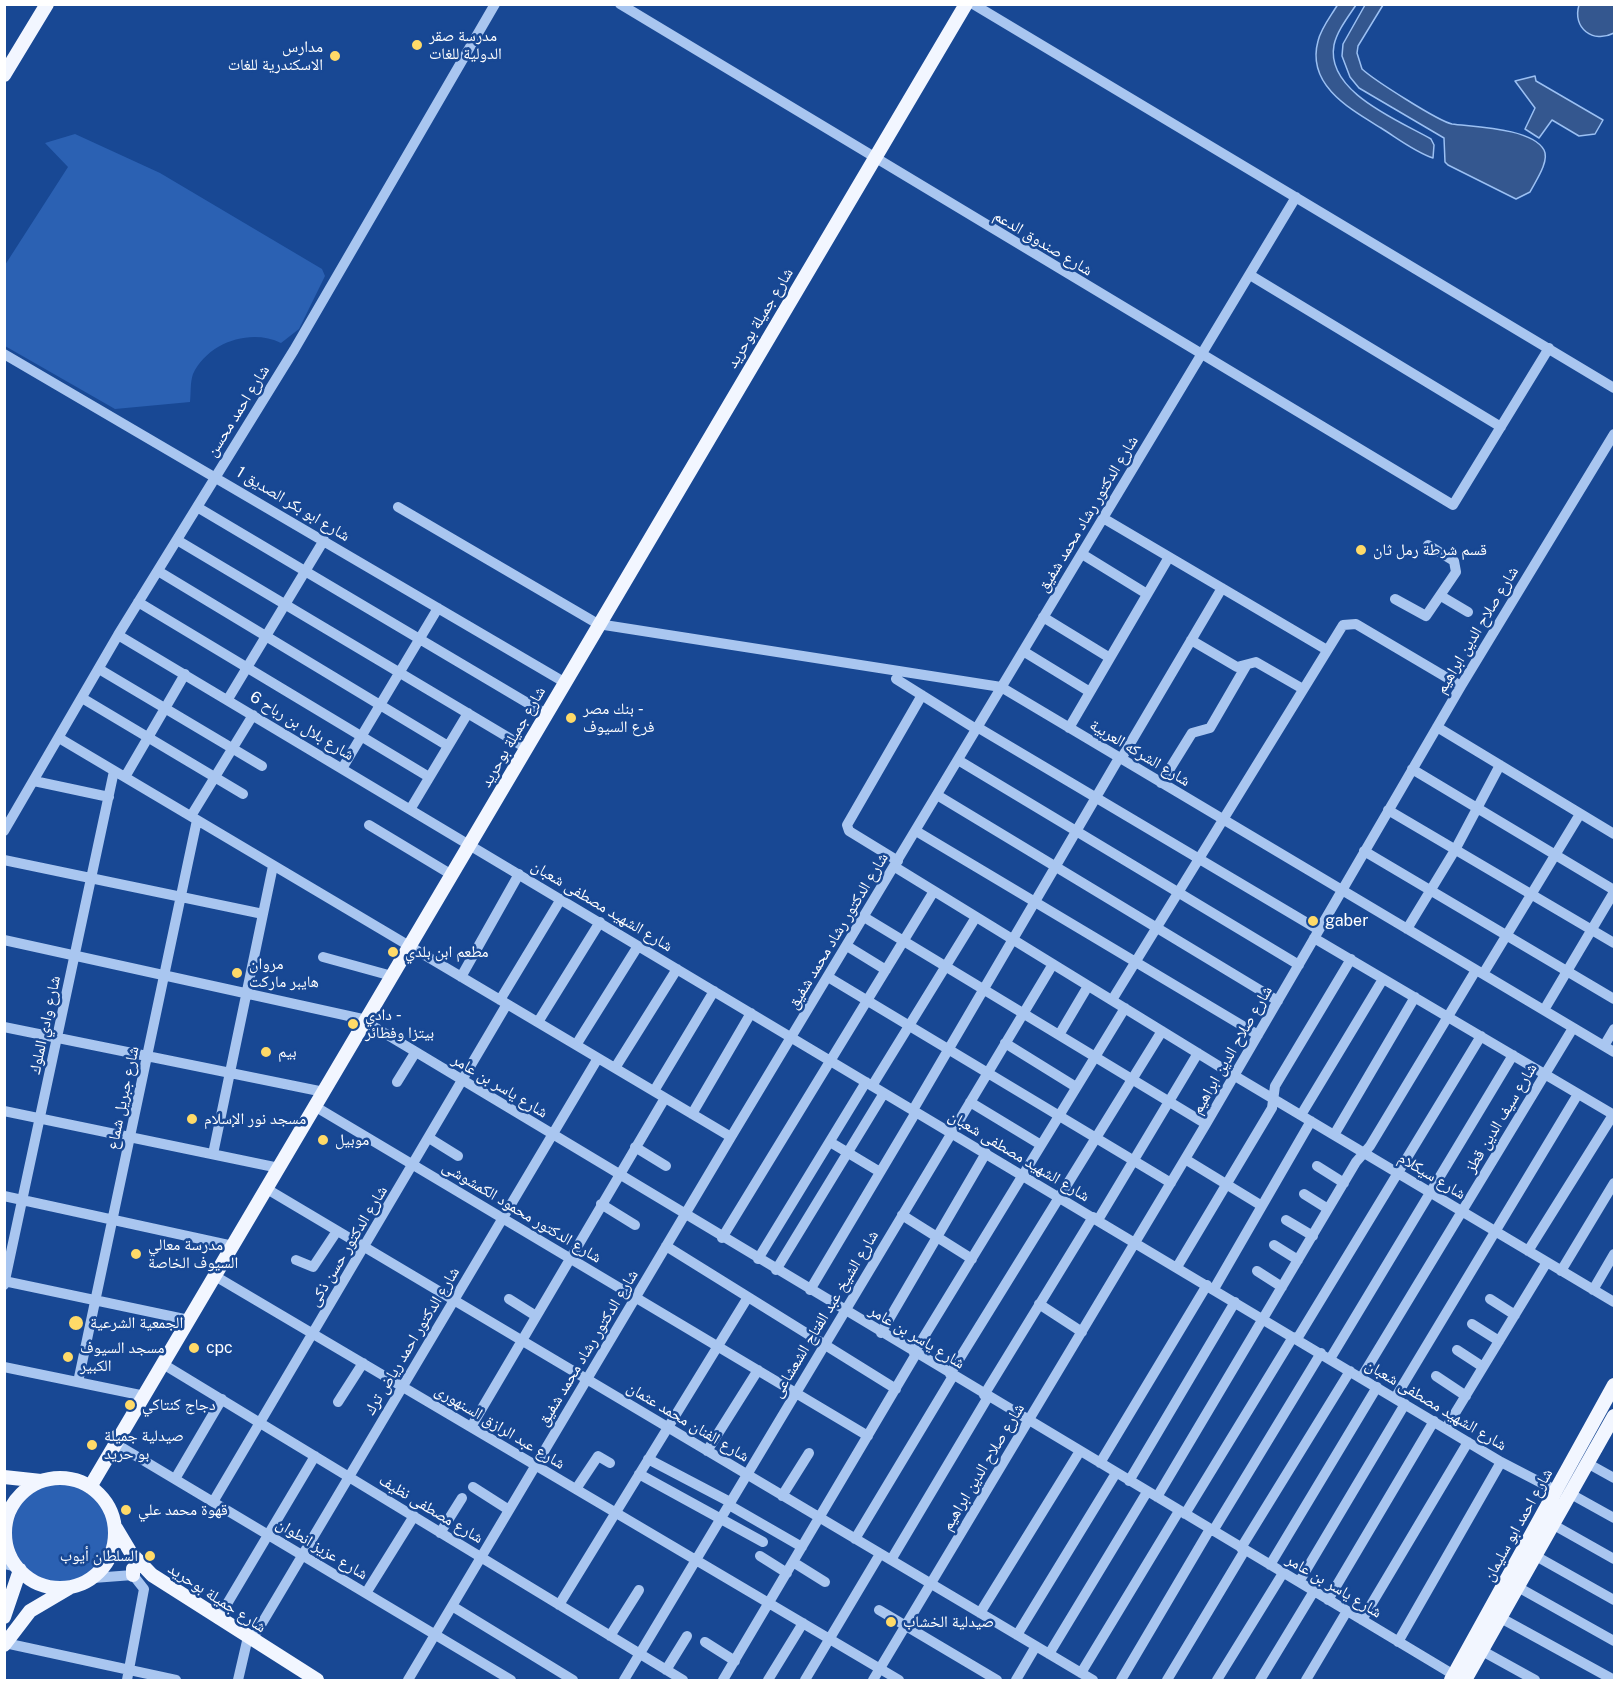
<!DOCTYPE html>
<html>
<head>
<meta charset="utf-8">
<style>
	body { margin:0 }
	#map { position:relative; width:1619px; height:1685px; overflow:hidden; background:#184894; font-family:"Public Sans",sans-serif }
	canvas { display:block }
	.frame { position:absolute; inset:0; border:6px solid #fff; pointer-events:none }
</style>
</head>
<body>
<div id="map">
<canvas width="1619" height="1685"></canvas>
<div class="frame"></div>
</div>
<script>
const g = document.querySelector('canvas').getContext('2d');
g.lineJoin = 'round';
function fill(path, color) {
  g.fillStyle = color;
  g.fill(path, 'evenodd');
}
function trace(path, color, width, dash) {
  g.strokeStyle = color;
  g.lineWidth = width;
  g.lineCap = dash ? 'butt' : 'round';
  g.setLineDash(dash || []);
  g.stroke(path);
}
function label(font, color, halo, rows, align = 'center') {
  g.font = font + ' "Public Sans","Noto Naskh Arabic",sans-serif';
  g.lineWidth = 5;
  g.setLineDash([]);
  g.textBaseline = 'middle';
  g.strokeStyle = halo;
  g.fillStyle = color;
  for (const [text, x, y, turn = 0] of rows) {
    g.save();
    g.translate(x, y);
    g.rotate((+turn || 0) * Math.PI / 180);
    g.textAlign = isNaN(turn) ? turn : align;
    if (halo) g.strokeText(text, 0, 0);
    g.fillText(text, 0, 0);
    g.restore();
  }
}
const green = new Path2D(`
	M 75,134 L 160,173 L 322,269 L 325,276 L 299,329 L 281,343 C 251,328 208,342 193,374 C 190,382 191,394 190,402 L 115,409 L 5,346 L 5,265 L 68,167 L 45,143 Z
	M12 1533a49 49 0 1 1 98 0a49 49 0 1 1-98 0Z`);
const water = new Path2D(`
	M 1338,4 L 1356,5 C 1348,17 1337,31 1334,45 C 1325,92 1400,121 1431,139 L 1434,145 L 1433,158 C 1415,152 1397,138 1381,128 C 1350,109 1306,85 1318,41 C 1321,28 1331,16 1338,4 Z
	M 1365,5 L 1383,5 L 1358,46 L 1357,53 L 1362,69 C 1374,80 1438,121 1452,124 C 1474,127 1532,128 1544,150 C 1550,161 1535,182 1530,192 L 1516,199 L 1448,165 L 1445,162 L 1444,138 L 1359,88 L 1350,77 L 1342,56 L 1343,44 Z
	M 1579,5 L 1614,5 L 1614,33 C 1593,44 1572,28 1579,5 Z
	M 1535,76 L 1536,81 L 1603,120 L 1595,134 L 1579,136 L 1552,120 L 1539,138 L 1525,129 L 1535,108 L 1515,81 Z`);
const minor = new Path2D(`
	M 620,4 L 1453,505 L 1549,348
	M 973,4 L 1614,388
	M 1250,275 L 1501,427
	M 4,354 L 564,682
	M 197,507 L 546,714
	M 398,507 L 598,624 L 1001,687 L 1614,1052
	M 1103,518 L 1327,650
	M 177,540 L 526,748
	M 1082,554 L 1147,594
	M 158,571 L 448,746
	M 1441,596 L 1468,612
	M 1395,599 L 1426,616 L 1456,572 L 1454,561 L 1428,545
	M 138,602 L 429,777
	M 1043,617 L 1110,658
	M 118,635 L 1501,1462 L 1555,1490
	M 1191,640 L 1237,667 L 1256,662 L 1303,689
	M 1023,651 L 1090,692
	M 99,669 L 262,766
	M 896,679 L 976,729
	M 82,698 L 243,794
	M 228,699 L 324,540
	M 977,727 L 1319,930
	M 1437,727 L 1614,834
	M 1069,728 L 1169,557
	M 59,738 L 731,1137
	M 1121,759 L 1222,588
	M 958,760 L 1299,965
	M 343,767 L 438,608
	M 1412,769 L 1614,890
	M 125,777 L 185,674
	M 34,781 L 109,797
	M 1161,783 L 1192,733 L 1210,728 L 1246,666
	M 937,795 L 1278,1001
	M 411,808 L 468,713
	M 1388,810 L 1614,943
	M 191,816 L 253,715
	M 369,825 L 452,875
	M 4,831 L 118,635 L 294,350 L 495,4
	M 916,831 L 1258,1035
	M 1364,851 L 1614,999
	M 4,860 L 263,914
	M 898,861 L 849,831 L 847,825 L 922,695
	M 895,867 L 1235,1076 L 1614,1302
	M 864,917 L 1206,1124
	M 1407,929 L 1455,850 L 1500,765
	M 1314,938 L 1614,1115
	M 4,940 L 367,1020
	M 847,946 L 886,970
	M 323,957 L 392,976
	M 1483,974 L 1580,814
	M 461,977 L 519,874
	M 828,977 L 1171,1183
	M 500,1000 L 561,899
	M 1112,1000 L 1343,625 L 1356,624 L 1461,686
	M 1544,1010 L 1614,892
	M 366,1022 L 1454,1675
	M 538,1022 L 600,922
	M 4,1027 L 324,1092
	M 1059,1035 L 1088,986
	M 1005,1043 L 1076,1087
	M 576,1045 L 638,946
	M 1604,1046 L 1614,1029
	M 615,1068 L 677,969
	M 397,1082 L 415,1053
	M 872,1086 L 976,917
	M 654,1091 L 714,991
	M 970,1102 L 1041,1145
	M 316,1107 L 868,1436
	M 913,1110 L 1119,758
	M 4,1111 L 279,1168
	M 692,1114 L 751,1013
	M 1301,1115 L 1383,979
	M 1334,1135 L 1415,997
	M 429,1138 L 458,1156
	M 830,1142 L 880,1172
	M 635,1147 L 666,1166
	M 213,1154 L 273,866
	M 1185,1159 L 1262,1206
	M 1317,1166 L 1344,1183
	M 267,1189 L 1093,1680
	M 1304,1194 L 1328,1209
	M 4,1196 L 233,1246
	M 601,1204 L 635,1225
	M 902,1215 L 972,1259
	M 1098,1220 L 1198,1053
	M 1286,1220 L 1313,1236
	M 722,1238 L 934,891
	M 1274,1245 L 1298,1260
	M 666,1246 L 896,1389
	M 1528,1251 L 1613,1115
	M 758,1259 L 866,1082
	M 296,1260 L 313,1267 L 337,1231
	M 1177,1267 L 1272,1108 L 1275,1086 L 1351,959
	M 776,1270 L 884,1093
	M 1257,1271 L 1282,1287
	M 1561,1271 L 1614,1183
	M 215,1276 L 899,1680
	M 4,1281 L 189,1320
	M 4,1285 L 114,771
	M 1214,1289 L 1311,1121
	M 810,1290 L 916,1112
	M 1593,1290 L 1614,1254
	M 509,1299 L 536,1316
	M 1490,1299 L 1515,1315
	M 1039,1304 L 1082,1332
	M 1472,1324 L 1499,1341
	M 881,1333 L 986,1153
	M 1297,1339 L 1481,1036
	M 1457,1350 L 1483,1367
	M 914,1353 L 1125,1008
	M 1330,1359 L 1513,1055
	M 163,1364 L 683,1680
	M 4,1367 L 145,1396
	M 950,1374 L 1162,1031
	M 1436,1376 L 1466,1396
	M 1361,1378 L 1573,1028
	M 78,1382 L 197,820
	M 984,1395 L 1093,1217
	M 1395,1398 L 1578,1094
	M 338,1402 L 363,1363
	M 471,1427 L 665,1098
	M 1446,1428 L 1547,1262
	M 116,1444 L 511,1680
	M 707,1451 L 758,1370
	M 648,1459 L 730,1502
	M 1100,1463 L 1207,1285
	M 1587,1463 L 1614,1478
	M 639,1474 L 763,1542
	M 175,1479 L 222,1399
	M 1129,1481 L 1235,1302
	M 473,1487 L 509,1510
	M 576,1489 L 598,1456 L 610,1463
	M 1569,1493 L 1614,1518
	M 782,1496 L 809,1453
	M 1157,1497 L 1356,1162 L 1370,1146 L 1476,970
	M 213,1502 L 507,1004
	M 729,1505 L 802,1547
	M 1185,1514 L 1293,1337
	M 1552,1524 L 1614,1559
	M 1213,1531 L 1321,1353
	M 440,1533 L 462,1498
	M 855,1539 L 953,1376
	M 1241,1548 L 1350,1371
	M 1534,1555 L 1614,1600
	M 760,1556 L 787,1573
	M 891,1560 L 988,1397
	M 793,1562 L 825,1582
	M 4,1564 L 17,1567
	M 1270,1565 L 1377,1387
	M 93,1578 L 133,1575 L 144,1589 L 127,1680
	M 1299,1582 L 1405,1404
	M 1516,1586 L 1614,1641
	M 366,1593 L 414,1516
	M 1328,1600 L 1434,1421
	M 559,1605 L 748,1297
	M 452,1606 L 573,1680
	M 879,1610 L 997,1680
	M 980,1613 L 1080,1451
	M 1499,1617 L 1614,1680
	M 218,1619 L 315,1456
	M 1362,1620 L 1468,1442
	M 1017,1635 L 1116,1473
	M 610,1636 L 639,1590
	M 252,1640 L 598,1058
	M 705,1642 L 735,1661
	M 1398,1642 L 1501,1462
	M 5,1643 L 176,1680
	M 1477,1648 L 1535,1680
	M 1049,1654 L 1147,1492
	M 666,1670 L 687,1636
	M 1081,1673 L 1179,1511
	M 238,1680 L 248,1637
	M 408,1680 L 731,1137 L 1296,197
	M 624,1680 L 1053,964
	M 723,1680 L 916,1354
	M 768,1680 L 803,1623
	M 805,1680 L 880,1554
	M 873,1680 L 1206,1124 L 1461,686 L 1614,434
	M 1016,1680 L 1036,1646
	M 1121,1680 L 1210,1529
	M 1167,1680 L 1245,1550
	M 1217,1680 L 1283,1573
	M 1260,1680 L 1314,1591
	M 1306,1680 L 1347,1611`);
const major = new Path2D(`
	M 4,75 L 47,4
	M 4,1477 L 41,1481
	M5 1533a55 55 0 1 1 110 0a55 55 0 1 1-110 0Z
	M 90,1487 L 966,4
	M 116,1528 L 131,1553 L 152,1575 L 317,1680
	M 133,1575 L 133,1569 L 141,1564
	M 4,1617 L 20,1570
	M 4,1645 L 30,1611 L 69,1588
	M 1451,1680 L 1614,1385
	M 1465,1680 L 1614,1416`);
const markers = [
	[417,45,6,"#ffda68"],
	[335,56,6,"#ffda68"],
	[1361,550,6,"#ffda68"],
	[571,718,6,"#ffda68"],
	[1313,921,6,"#ffda68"],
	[393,952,6,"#ffda68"],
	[237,973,6,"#ffda68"],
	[353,1024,6,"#ffda68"],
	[266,1052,6,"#ffda68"],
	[192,1119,6,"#ffda68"],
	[323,1140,6,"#ffda68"],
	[136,1254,6,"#ffda68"],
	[76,1323,8,"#ffda68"],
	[194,1348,6,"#ffda68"],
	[68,1357,6,"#ffda68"],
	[130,1405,6,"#ffda68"],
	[92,1445,6,"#ffda68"],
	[126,1510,6,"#ffda68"],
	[150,1556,6,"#ffda68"],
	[891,1622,6,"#ffda68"]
];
const poiNames = [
	["مدرسة صقر",429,36],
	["الدولية للغات",429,54],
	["مدارس",323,47,"right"],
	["الاسكندرية للغات",323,65,"right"],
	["قسم شرطة رمل ثان",1373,550],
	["بنك مصر -",583,709],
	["فرع السيوف",583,727],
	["gaber",1325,921],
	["مطعم ابن بلدي",405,952],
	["مروان",249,964],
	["هايبر ماركت",249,982],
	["دادي -",365,1015],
	["بيتزا وفطائر",365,1033],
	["بيم",278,1052],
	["مسجد نور الإسلام",204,1119],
	["موبيل",335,1140],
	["مدرسة معالي",148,1245],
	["السيوف الخاصة",148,1263],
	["الجمعية الشرعية",90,1323],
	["مسجد السيوف",80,1348],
	["الكبير",80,1366],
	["cpc",206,1348],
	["دجاج كنتاكي",142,1405],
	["صيدلية جميلة",104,1436],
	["بو حريد",104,1454],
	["قهوة محمد علي",138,1510],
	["السلطان أيوب",138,1556,"right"],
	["صيدلية الخشاب",903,1622]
];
const streetNames = [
	["شارع صندوق الدعم",1043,243,31],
	["شارع جميلة بوحريد",760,318,-59],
	["شارع احمد محسن",238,411,-58],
	["شارع ابو بكر الصديق 1",293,504,31],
	["شارع الدكتور رشاد محمد شفيق",1088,514,-59],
	["شارع صلاح الدين ابراهيم",1477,630,-59],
	["شارع بلال بن رباح 6",302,726,31],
	["شارع جميلة بوحريد",513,737,-60],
	["شارع الشركه العربية",1140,753,31],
	["شارع الشهيد مصطفى شعبان",602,906,31],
	["شارع الدكتور رشاد محمد شفيق",838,931,-59],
	["شارع وادي الملوك",45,1025,-78],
	["شارع صلاح الدين ابراهيم",1232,1050,-60],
	["شارع ياسر بن عامر",500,1086,31],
	["شارع جبريل شماع",123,1098,-78],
	["شارع سيف الدين قطز",1501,1118,-59],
	["شارع الشهيد مصطفى شعبان",1019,1156,31],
	["شارع سيكلام",1432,1176,31],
	["شارع الدكتور محمود الكمشوشى",522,1212,31],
	["شارع الدكتور حسن ذكى",348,1246,-59],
	["شارع الشيخ عبد الفتاح الشعشاعى",825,1314,-59],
	["شارع ياسر بن عامر",917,1337,31],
	["شارع الدكتور احمد رياض ترك",412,1341,-59],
	["شارع الدكتور رشاد محمد شفيق",588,1348,-59],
	["شارع الشهيد مصطفى شعبان",1436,1405,31],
	["شارع الفنان محمد عثمان",688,1422,31],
	["شارع عبد الرازق السنهورى",500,1427,31],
	["شارع صلاح الدين ابراهيم",983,1467,-59],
	["شارع مصطفى نظيف",431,1509,31],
	["شارع احمد ابو سليمان",1518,1525,-61],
	["شارع عزيز انطوان",322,1549,31],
	["شارع ياسر بن عامر",1334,1586,31],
	["شارع جميلة بوحريد",217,1598,33]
];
fill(green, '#2b61b3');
fill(water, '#34578f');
trace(water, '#9bc0f3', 1.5);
trace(minor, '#a9c6f0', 10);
trace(major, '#f2f6ff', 14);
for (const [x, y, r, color] of markers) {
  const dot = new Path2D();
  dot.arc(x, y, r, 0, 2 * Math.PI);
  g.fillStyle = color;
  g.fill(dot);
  trace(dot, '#184894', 2);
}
label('16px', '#fff', '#184894', poiNames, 'left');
label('16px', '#fff', '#184894', streetNames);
</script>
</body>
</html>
